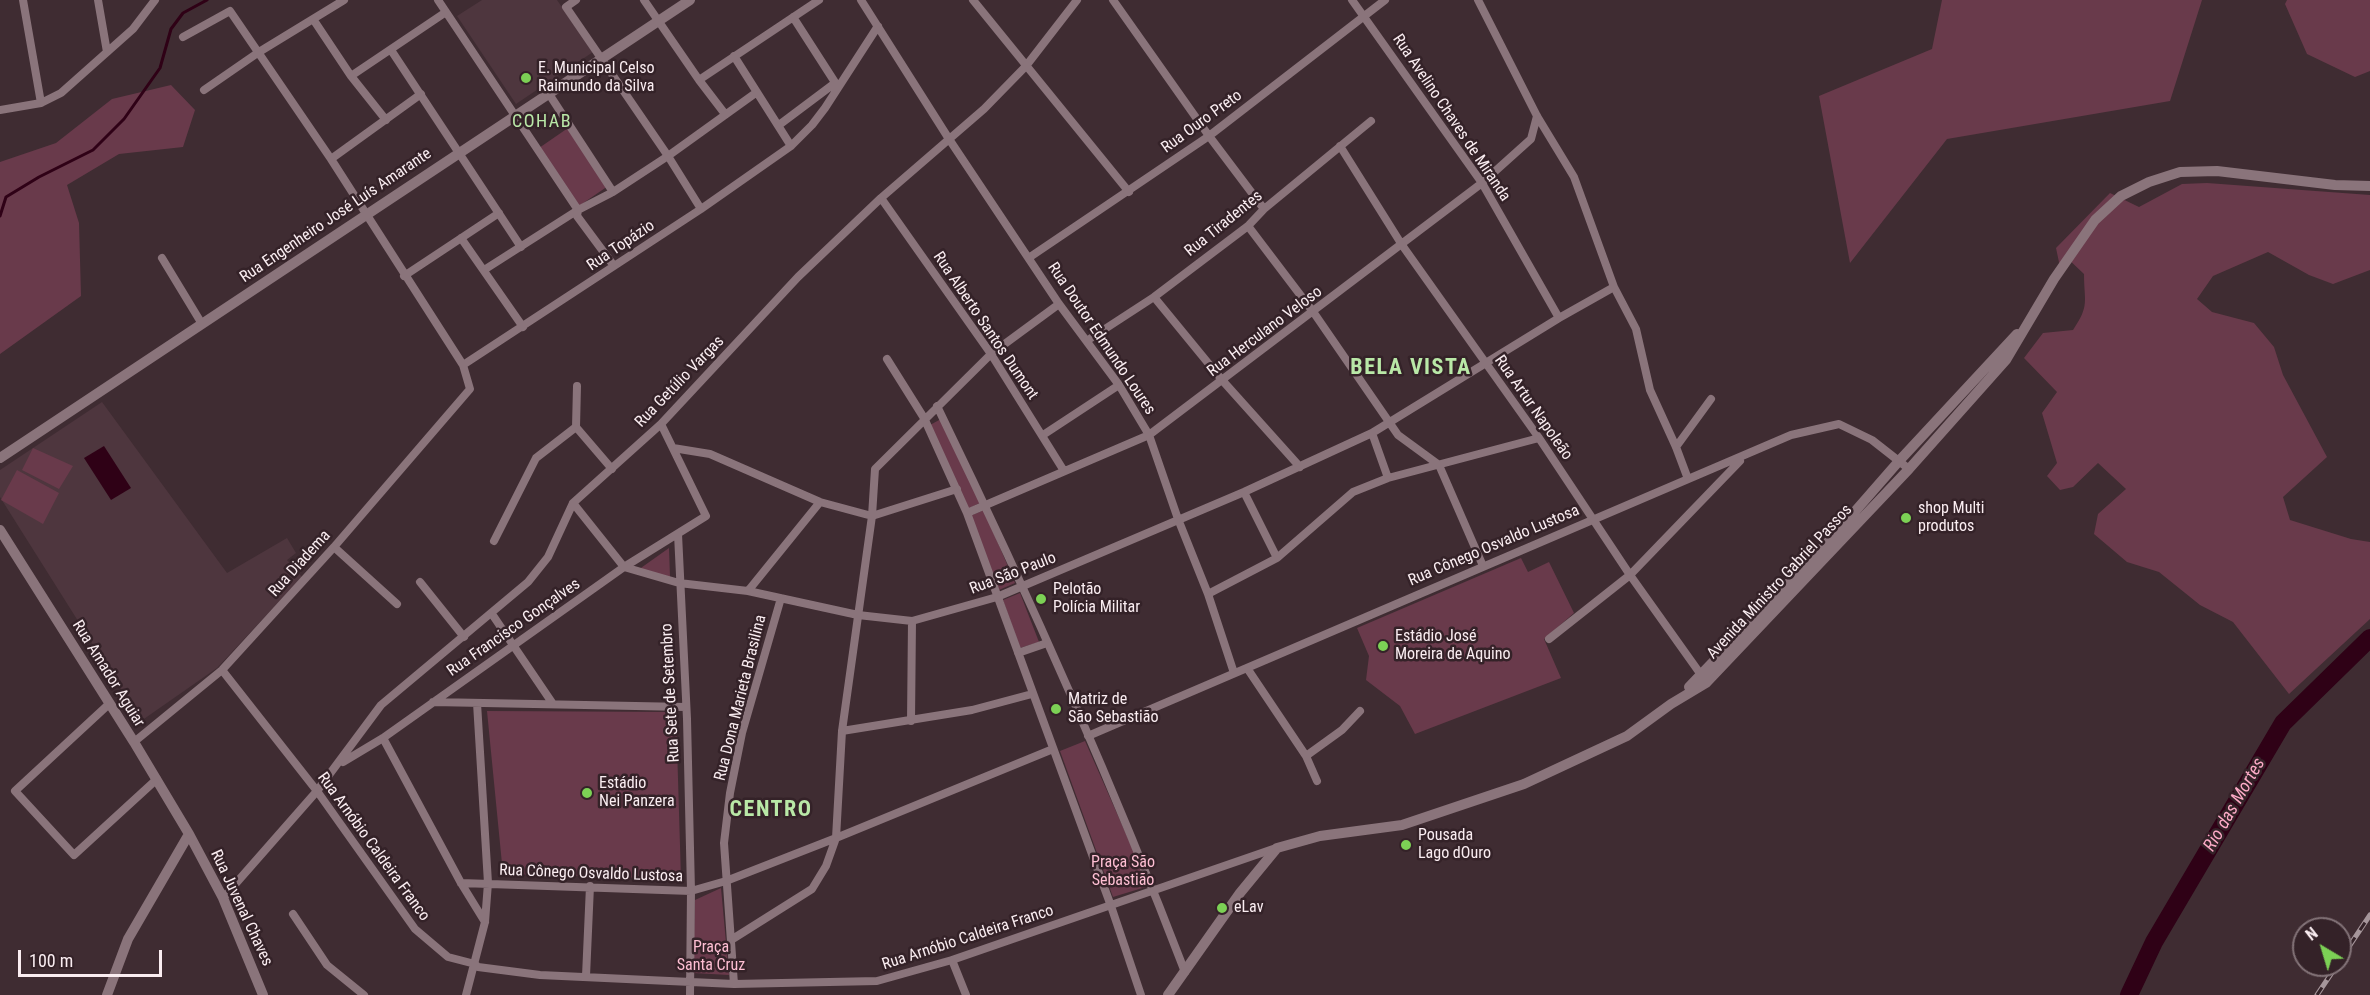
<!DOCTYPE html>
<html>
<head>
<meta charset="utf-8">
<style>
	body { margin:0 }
	#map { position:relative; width:2370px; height:995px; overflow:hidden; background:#3f2c32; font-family:"Roboto Condensed",sans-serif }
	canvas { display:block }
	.north { position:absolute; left:2292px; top:917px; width:60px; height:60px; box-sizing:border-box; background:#342228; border:2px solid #837378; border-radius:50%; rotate:322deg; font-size:16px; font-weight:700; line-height:24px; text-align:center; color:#faedf1 }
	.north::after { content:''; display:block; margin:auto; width:21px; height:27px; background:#7cd155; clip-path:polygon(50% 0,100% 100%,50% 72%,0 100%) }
	.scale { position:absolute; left:18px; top:950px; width:144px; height:27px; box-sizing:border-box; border:3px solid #faedf1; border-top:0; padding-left:8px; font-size:18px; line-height:21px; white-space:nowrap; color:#faedf1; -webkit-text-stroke:4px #342228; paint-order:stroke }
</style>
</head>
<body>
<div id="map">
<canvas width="2370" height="995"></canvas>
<div class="north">N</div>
<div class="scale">100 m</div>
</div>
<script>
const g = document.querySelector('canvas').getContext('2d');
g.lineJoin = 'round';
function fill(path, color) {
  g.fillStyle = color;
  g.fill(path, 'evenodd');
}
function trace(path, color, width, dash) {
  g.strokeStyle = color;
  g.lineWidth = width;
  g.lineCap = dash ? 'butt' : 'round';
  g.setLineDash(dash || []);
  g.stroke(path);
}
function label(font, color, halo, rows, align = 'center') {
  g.font = font + ' "Roboto Condensed",sans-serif';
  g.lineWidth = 5;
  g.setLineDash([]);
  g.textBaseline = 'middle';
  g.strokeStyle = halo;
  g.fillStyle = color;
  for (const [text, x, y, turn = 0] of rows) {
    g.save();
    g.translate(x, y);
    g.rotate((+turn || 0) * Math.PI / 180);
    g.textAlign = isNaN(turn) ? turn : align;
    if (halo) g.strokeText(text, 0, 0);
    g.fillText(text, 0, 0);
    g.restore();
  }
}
const built = new Path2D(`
	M 482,0 L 557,0 L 593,52 L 516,104 L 457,16 Z
	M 102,402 L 227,573 L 287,538 L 296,553 L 287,560 L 302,577 L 217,668 L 141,721 L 0,497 L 0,470 Z`);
const green = new Path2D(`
	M 1942,0 L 2202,0 L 2170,101 L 1947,139 L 1850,263 L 1819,96 L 1932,49 Z
	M 2287,0 L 2370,0 L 2370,71 L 2355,77 L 2307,54 L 2285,4 Z
	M 171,85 L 195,110 L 183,147 L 119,154 L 67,185 L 79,223 L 81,296 L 0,354 L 0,162 L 56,143 L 112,99 Z
	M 568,128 L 608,186 L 579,206 L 539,148 Z
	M 2207,183 L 2370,195 L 2370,270 L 2333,284 L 2309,275 L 2268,252 L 2213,276 L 2197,299 L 2212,312 L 2254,323 L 2274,347 L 2283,375 L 2327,457 L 2283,497 L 2290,520 L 2351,539 L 2370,542 L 2370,619 L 2289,694 L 2233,622 L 2200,605 L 2159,572 L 2127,562 L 2094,534 L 2098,514 L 2126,489 L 2098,463 L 2073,487 L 2060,490 L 2047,476 L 2057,463 L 2042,413 L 2057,392 L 2024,358 L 2043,333 L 2073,330 C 2090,305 2084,302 2084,274 L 2066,257 L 2060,267 L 2056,248 L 2110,193 L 2139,207 L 2182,184 Z
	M 941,419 L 980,503 L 967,509 L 930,425 Z
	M 33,448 L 73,466 L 59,489 L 22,470 Z
	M 17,470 L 59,493 L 43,524 L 1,500 Z
	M 984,510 L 1015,583 L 999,590 L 970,516 Z
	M 669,548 L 670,577 L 638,570 Z
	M 1521,558 L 1528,572 L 1549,562 L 1574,613 L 1544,639 L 1561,678 L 1415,734 L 1400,706 L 1366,680 L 1369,656 L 1357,628 Z
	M 1020,593 L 1039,642 L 1020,648 L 1003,600 Z
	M 487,711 L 676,712 L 681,879 L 503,874 Z
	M 1085,741 L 1149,886 L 1113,897 L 1060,751 Z
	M 721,888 L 729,975 L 693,973 L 695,900 Z`);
const water = new Path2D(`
	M 104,446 L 131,488 L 111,500 L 84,458 Z`);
const stream = new Path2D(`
	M 0,216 L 6,197 L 39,177 L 93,150 L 124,119 L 160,68 L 171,29 L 183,13 L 207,0`);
const river = new Path2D(`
	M 2129,995 L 2154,942 L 2283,723 L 2370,638`);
const street = new Path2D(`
	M 23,0 L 41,103
	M 98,0 L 107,52
	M 438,0 L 578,210 L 577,216 L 614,266
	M 576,0 L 566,7 L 668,156 L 701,209
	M 644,0 L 699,80 L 725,114
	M 861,0 L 949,139 L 1059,304 L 1119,385 L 1149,435 L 1178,519 L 1208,594 L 1234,673
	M 973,0 L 1129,192
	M 1113,0 L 1209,136 L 1264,209
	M 1352,0 L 1482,183 L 1559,318
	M 1478,0 L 1537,116 L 1574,177 L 1614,287 L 1636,329 L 1650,390 L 1676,447 L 1688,479
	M 793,17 L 838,87
	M 313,19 L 351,76 L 386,120
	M 391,50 L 521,247
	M 734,56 L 791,146
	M 351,76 L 446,12
	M 699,80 L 819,0
	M 204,90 L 259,52 L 344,0
	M 549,94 L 613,192
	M 0,110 L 41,103 L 61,93 L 133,29 L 155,0
	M 779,125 L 835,83
	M 1340,146 L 1402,245 L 1539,438 L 1630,575 L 1704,679
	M 331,159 L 421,94
	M 881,198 L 991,354 L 1064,471
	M 1248,226 L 1314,313 L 1398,435 L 1439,465 L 1483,566
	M 461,238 L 523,327
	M 1030,257 L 1209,136 L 1385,0
	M 162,258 L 202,324
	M 484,270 L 578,210 L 613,192 L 668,156 L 757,92
	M 404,276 L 499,213
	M 1154,297 L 1222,380 L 1300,467
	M 1088,340 L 1154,297 L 1248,226 L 1264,209 L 1371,121
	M 887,359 L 924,418 L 967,513 L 1111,906 L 1141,995
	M 463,365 L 701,209 L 791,146 L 812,125 L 825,108 L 878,26
	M 937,406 C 1027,591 1111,779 1185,972
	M 576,427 L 577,386
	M 1372,433 L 1388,478
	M 1043,435 L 1119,385
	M 1676,447 L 1711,399
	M 673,448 L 710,454 L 820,502 L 872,516 L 957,489
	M 1244,492 L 1277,558
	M 573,503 L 624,567 L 679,583 L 748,591 L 858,615 L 912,621 L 997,597 L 1244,492 L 1372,433 L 1559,318 L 1614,287
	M 967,513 L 1149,435 L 1482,183 L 1531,139 L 1537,116
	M 678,534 L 687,719 L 691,891 L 690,995
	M 494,541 L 536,458 L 576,427 L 612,469
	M 334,547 L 397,604
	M 420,582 L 464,637
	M 748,591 L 820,502
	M 1208,594 L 1277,558 L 1353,492 L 1388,478 L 1539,438
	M 492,614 L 553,704
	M 1549,639 L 1630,575 L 1740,461
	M 1018,653 L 1047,643
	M 1247,668 L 1306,756 L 1317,781
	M 222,670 L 317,791 L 415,929 L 448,957 L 475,964 L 478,967 L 540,975 L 734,984 L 877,981 L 952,960 L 1276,848
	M 433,702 L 686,707
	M 109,704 L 15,791 L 74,855 L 157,779
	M 911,721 L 912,621
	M 842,731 L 972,710 L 1032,694
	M 1088,736 L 1791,435 L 1839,424 L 1872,440 L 1909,469
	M 383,738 L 461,883 L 485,922
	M 134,742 L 222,670 L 334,547 L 470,389 L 463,365 L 331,159 L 230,11 L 183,37
	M 1306,756 L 1342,730 L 1360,711
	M 343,762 L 383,738 L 624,567 L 706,516 L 661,424
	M 461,883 L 691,891 L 726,881 L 836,838 L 1053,749
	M 223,898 L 317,791 L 381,705 L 528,582 L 548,557 L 573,503 L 661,424 L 798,277 L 881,198 L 984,109 L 1026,66 L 1077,0
	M 293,914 L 327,965 L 364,995
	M 731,940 L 812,889 L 826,866 L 836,838 L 842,731 L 872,516 L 875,469 L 991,354 L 1059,304
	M 952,960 L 966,995
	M 586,976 L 590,886
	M 734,984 L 724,843 L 730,793 L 742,733 L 781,598
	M 466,995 L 485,922 L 488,883 L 477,703`);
const secondary = new Path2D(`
	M 0,458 L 690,0
	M 0,530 L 134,742 L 189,834 L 223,898 L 263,995
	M 1689,687 L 1830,540 L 1899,461 L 2017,334
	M 107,995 L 128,939 L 189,834
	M 1168,995 L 1240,893 L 1277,848 L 1320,836 L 1402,825 L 1524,784 L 1627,736 L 1671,704 L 1706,683 L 1909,469 L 2006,360 L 2054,279 L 2095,220 L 2121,196 L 2149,182 L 2180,172 L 2217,171 L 2335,185 L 2370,186`);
const rail = new Path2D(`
	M 2340,960 L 2370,915
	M 2317,995 L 2337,965`);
const markers = [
	[526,78,6,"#7cd155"],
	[1906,518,6,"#7cd155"],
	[1041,599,6,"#7cd155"],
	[1383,646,6,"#7cd155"],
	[1056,709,6,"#7cd155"],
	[587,793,6,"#7cd155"],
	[1406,845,6,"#7cd155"],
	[1222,908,6,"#7cd155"]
];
const poiNames = [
	["E. Municipal Celso",538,69],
	["Raimundo da Silva",538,87],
	["shop Multi",1918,509],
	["produtos",1918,527],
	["Pelotão",1053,590],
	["Polícia Militar",1053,608],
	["Estádio José",1395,637],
	["Moreira de Aquino",1395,655],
	["Matriz de",1068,700],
	["São Sebastião",1068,718],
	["Estádio",599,784],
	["Nei Panzera",599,802],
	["Pousada",1418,836],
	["Lago dOuro",1418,854],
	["eLav",1234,908]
];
const streetNames = [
	["Rua Avelino Chaves de Miranda",1451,118,56],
	["Rua Ouro Preto",1202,122,-36],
	["Rua Engenheiro José Luís Amarante",336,216,-34],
	["Rua Tiradentes",1224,224,-39],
	["Rua Topázio",621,246,-34],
	["Rua Alberto Santos Dumont",985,326,56],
	["Rua Herculano Veloso",1265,332,-37],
	["Rua Doutor Edmundo Loures",1101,339,56],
	["Rua Getúlio Vargas",680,382,-46],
	["Rua Artur Napoleão",1533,408,55],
	["Rua Cônego Osvaldo Lustosa",1494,546,-23],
	["Rua Diadema",300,564,-48],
	["Rua São Paulo",1013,574,-21],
	["Avenida Ministro Gabriel Passos",1780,582,-47],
	["Rua Francisco Gonçalves",514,628,-35],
	["Rua Amador Aguiar",108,674,58],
	["Rua Sete de Setembro",671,693,-93],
	["Rua Dona Marieta Brasilina",741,698,-76],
	["Rua Arnóbio Caldeira Franco",373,847,54],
	["Rua Cônego Osvaldo Lustosa",591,874,2],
	["Rua Juvenal Chaves",241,908,65],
	["Rua Arnóbio Caldeira Franco",968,938,-18]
];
const parkNames = [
	["Praça São",1123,863],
	["Sebastião",1123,881],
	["Praça",711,948],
	["Santa Cruz",711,966]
];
const neighbourhoodNames = [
	["COHAB",542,122]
];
const waterNames = [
	["Rio das Mortes",2235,805,-60]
];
const districtNames = [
	["BELA VISTA",1411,368],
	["CENTRO",771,810]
];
fill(built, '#4e363e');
fill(green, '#693a4b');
fill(water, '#2f0116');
trace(stream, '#2f0116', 3);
trace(river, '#2f0116', 18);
trace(street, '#8a747b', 8);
trace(secondary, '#8a747b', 10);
trace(rail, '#a6969b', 5);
trace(rail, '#342228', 3, [9]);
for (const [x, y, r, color] of markers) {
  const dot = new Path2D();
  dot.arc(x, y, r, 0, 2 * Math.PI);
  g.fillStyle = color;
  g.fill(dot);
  trace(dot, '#342228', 2);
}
label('16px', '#faedf1', '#342228', poiNames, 'left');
label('16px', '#faedf1', '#342228', streetNames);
label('16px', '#febfd3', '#342228', parkNames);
g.letterSpacing = '1.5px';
label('18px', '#b9e8a7', '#342228', neighbourhoodNames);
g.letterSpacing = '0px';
label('italic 18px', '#fcaac6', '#342228', waterNames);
g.letterSpacing = '1.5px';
label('bold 22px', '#b9e8a7', '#342228', districtNames);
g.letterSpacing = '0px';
</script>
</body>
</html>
